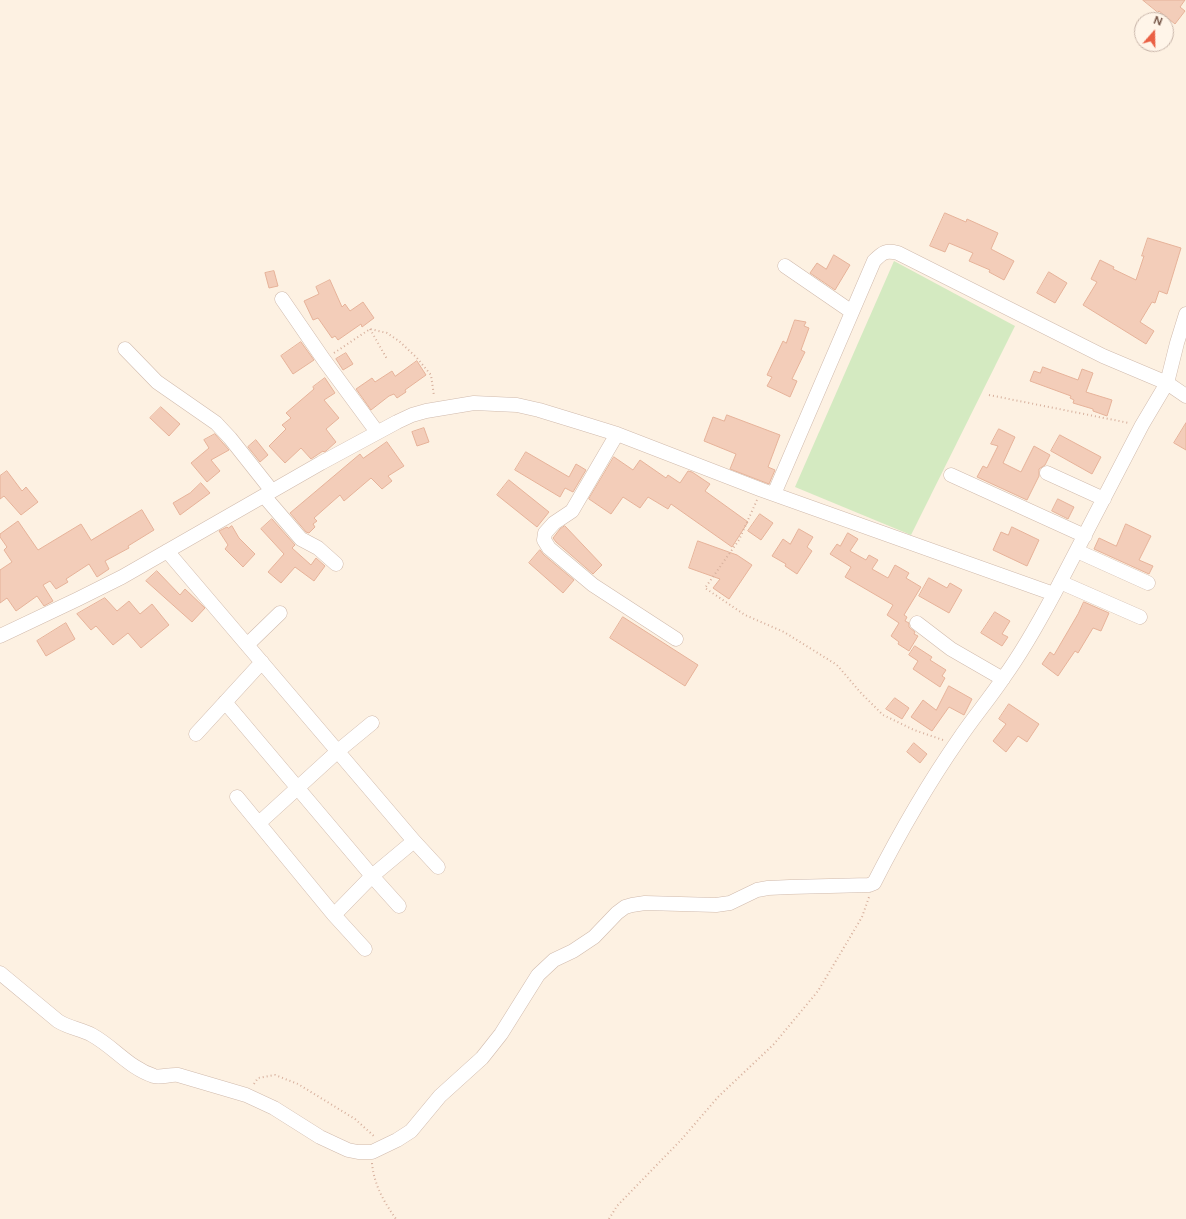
<!DOCTYPE html>
<html>
<head>
<meta charset="utf-8">
<style>
	body { margin:0 }
	#map { position:relative; width:1186px; height:1219px; overflow:hidden; background:#fdf1e2; font-family:Figtree,sans-serif }
	canvas { display:block }
	.north { position:absolute; left:1134px; top:12px; width:40px; height:40px; box-sizing:border-box; background:#fff5e9; border:1px solid #c8b5a9; border-radius:50%; rotate:20deg; font-size:11px; font-weight:700; line-height:16px; text-align:center; color:#755648 }
	.north::after { content:''; display:block; margin:auto; width:14px; height:18px; background:#ea6044; clip-path:polygon(50% 0,100% 100%,50% 72%,0 100%) }
</style>
</head>
<body>
<div id="map">
<canvas width="1186" height="1219"></canvas>
<div class="north">N</div>
</div>
<script>
const g = document.querySelector('canvas').getContext('2d');
g.lineJoin = 'round';
function fill(path, color) {
  g.fillStyle = color;
  g.fill(path, 'evenodd');
}
function trace(path, color, width, dash) {
  g.strokeStyle = color;
  g.lineWidth = width;
  g.lineCap = dash ? 'butt' : 'round';
  g.setLineDash(dash || []);
  g.stroke(path);
}
const green = new Path2D(`
	M 894,261 L 1015,326 L 911,535 L 795,487 Z`);
const building = new Path2D(`
	M 1143,0 L 1185,0 L 1180,7 L 1185,11 L 1175,24 L 1159,11 L 1158,12 Z
	M 945,213 L 966,222 L 967,219 L 998,233 L 991,249 L 1014,261 L 1004,280 L 989,272 L 990,270 L 969,261 L 973,253 L 949,243 L 945,252 L 930,246 Z
	M 1148,238 L 1181,248 L 1167,294 L 1159,291 L 1155,303 L 1152,302 L 1140,322 L 1154,331 L 1146,344 L 1083,305 L 1097,282 L 1091,279 L 1100,260 L 1114,267 L 1113,269 L 1136,280 L 1144,256 L 1142,256 Z
	M 834,255 L 850,265 L 835,290 L 810,273 L 817,263 L 826,269 Z
	M 274,271 L 278,286 L 269,288 L 265,273 Z
	M 1049,272 L 1067,283 L 1055,303 L 1037,293 Z
	M 330,280 L 342,307 L 345,304 L 350,311 L 363,302 L 374,318 L 362,327 L 361,324 L 338,340 L 335,336 L 332,338 L 318,318 L 313,320 L 304,301 L 319,294 L 316,287 Z
	M 795,320 L 806,322 L 804,326 L 809,328 L 801,350 L 805,352 L 792,379 L 797,381 L 790,397 L 767,386 L 772,377 L 767,375 L 783,341 L 786,343 Z
	M 301,342 L 314,360 L 293,374 L 281,356 Z
	M 346,353 L 353,364 L 343,370 L 336,359 Z
	M 417,361 L 426,375 L 405,390 L 406,392 L 397,398 L 394,394 L 389,396 L 371,410 L 356,389 L 372,378 L 375,382 L 392,371 L 395,376 Z
	M 1043,367 L 1078,380 L 1082,369 L 1093,373 L 1086,392 L 1112,400 L 1107,416 L 1093,411 L 1093,409 L 1073,403 L 1074,400 L 1070,398 L 1071,396 L 1030,381 L 1034,371 L 1040,373 Z
	M 325,378 L 335,393 L 324,400 L 339,418 L 326,429 L 336,442 L 326,451 L 324,452 L 323,451 L 311,459 L 301,448 L 285,463 L 269,446 L 286,429 L 282,425 L 291,418 L 286,413 L 314,389 L 313,387 Z
	M 161,407 L 180,424 L 169,436 L 150,418 Z
	M 727,415 L 780,435 L 768,467 L 775,470 L 769,484 L 730,469 L 736,454 L 704,441 L 713,417 L 724,421 Z
	M 1186,423 L 1186,450 L 1174,443 Z
	M 424,428 L 429,442 L 417,446 L 412,432 Z
	M 999,429 L 1015,437 L 1003,463 L 1021,472 L 1034,446 L 1050,455 L 1045,465 L 1039,469 L 1039,476 L 1027,500 L 977,477 L 983,466 L 987,468 L 998,446 L 991,444 Z
	M 215,434 L 229,450 L 211,460 L 220,471 L 207,482 L 191,463 L 209,448 L 204,440 Z
	M 1060,435 L 1101,457 L 1092,474 L 1051,451 Z
	M 256,440 L 268,455 L 260,462 L 248,447 Z
	M 387,442 L 404,466 L 388,476 L 392,481 L 382,489 L 371,478 L 344,501 L 340,495 L 314,518 L 317,521 L 313,524 L 315,527 L 309,533 L 306,532 L 290,513 L 360,454 L 363,458 Z
	M 526,452 L 569,477 L 576,464 L 586,470 L 573,492 L 565,488 L 560,497 L 515,470 Z
	M 614,457 L 633,470 L 640,460 L 666,478 L 668,475 L 680,483 L 688,471 L 692,472 L 710,484 L 705,491 L 748,522 L 732,547 L 671,504 L 668,509 L 648,497 L 640,508 L 623,497 L 611,514 L 589,499 Z
	M 7,471 L 22,491 L 26,487 L 38,502 L 21,515 L 4,496 L 0,499 L 0,476 Z
	M 509,480 L 549,512 L 537,527 L 497,495 Z
	M 201,483 L 210,493 L 180,515 L 173,503 L 190,493 Z
	M 1058,499 L 1074,507 L 1068,519 L 1052,511 Z
	M 142,510 L 154,530 L 128,546 L 129,548 L 105,561 L 109,569 L 97,577 L 89,564 L 66,579 L 68,582 L 56,589 L 50,581 L 43,585 L 53,601 L 44,606 L 37,596 L 16,611 L 7,598 L 0,603 L 0,570 L 12,562 L 4,550 L 7,547 L 0,537 L 0,534 L 18,521 L 38,550 L 81,524 L 91,540 Z
	M 760,514 L 773,523 L 761,540 L 748,531 Z
	M 272,519 L 295,545 L 292,548 L 311,565 L 316,558 L 325,566 L 314,581 L 295,567 L 281,583 L 268,572 L 284,554 L 261,529 Z
	M 1126,524 L 1151,536 L 1139,560 L 1153,566 L 1149,574 L 1094,549 L 1099,538 L 1116,546 Z
	M 232,526 L 239,538 L 255,554 L 243,567 L 225,549 L 228,545 L 219,531 L 227,527 L 228,528 Z
	M 565,526 L 602,565 L 593,574 L 556,542 L 553,538 L 560,529 Z
	M 1012,527 L 1039,540 L 1027,566 L 993,550 L 1001,532 L 1008,535 Z
	M 799,529 L 813,537 L 807,547 L 812,551 L 797,574 L 785,566 L 786,564 L 772,556 L 783,539 L 790,544 Z
	M 848,533 L 858,539 L 850,551 L 866,560 L 869,555 L 878,560 L 872,569 L 888,578 L 895,565 L 909,573 L 906,578 L 921,587 L 904,615 L 907,617 L 905,621 L 909,623 L 909,627 L 915,632 L 914,634 L 918,636 L 909,651 L 898,644 L 899,642 L 891,636 L 899,623 L 887,615 L 893,605 L 845,577 L 851,567 L 830,554 L 837,544 L 840,546 Z
	M 698,541 L 737,555 L 752,565 L 729,599 L 713,588 L 720,579 L 689,568 Z
	M 540,550 L 544,555 L 574,580 L 563,593 L 529,563 Z
	M 157,571 L 180,595 L 185,589 L 205,608 L 192,622 L 146,581 Z
	M 929,578 L 947,588 L 950,583 L 962,590 L 949,613 L 919,596 Z
	M 105,598 L 117,611 L 129,601 L 140,614 L 152,604 L 169,625 L 141,648 L 128,633 L 113,645 L 96,626 L 91,630 L 77,614 Z
	M 1084,602 L 1109,613 L 1101,631 L 1093,628 L 1078,653 L 1075,651 L 1058,676 L 1042,664 L 1050,652 L 1054,655 L 1078,614 Z
	M 995,612 L 1010,621 L 1002,634 L 1008,637 L 1002,646 L 981,633 Z
	M 623,617 L 698,665 L 685,686 L 610,638 Z
	M 66,623 L 75,639 L 46,656 L 37,641 Z
	M 915,646 L 932,657 L 930,660 L 946,670 L 942,676 L 945,678 L 940,687 L 913,669 L 918,661 L 909,655 Z
	M 949,686 L 972,699 L 964,715 L 949,707 L 932,731 L 911,717 L 923,700 L 936,710 Z
	M 895,698 L 909,708 L 902,719 L 886,709 Z
	M 1009,704 L 1039,724 L 1027,742 L 1018,736 L 1006,752 L 993,741 L 1006,724 L 999,719 Z
	M 914,743 L 927,754 L 920,763 L 907,752 Z`);
const path = new Path2D(`
	M 370,329 L 387,359
	M 334,353 L 370,329 L 387,333 L 399,341 L 417,358 L 431,375 L 434,396
	M 989,395 L 1129,423
	M 757,500 L 739,540 L 705,588 L 745,615 L 784,632 L 837,665 L 861,693 L 883,715 L 914,730 L 943,740
	M 254,1084 L 258,1078 L 275,1075 L 298,1084 L 355,1119 L 375,1137
	M 372,1163 C 374,1185 384,1202 396,1219
	M 609,1219 L 617,1206 L 681,1140 L 718,1097 L 774,1044 L 818,991 L 862,917 L 869,897`);
const minor = new Path2D(`
	M 785,266 L 852,312
	M 282,299 L 324,360 L 377,432
	M 1186,314 L 1177,343 L 1167,383 L 1186,396
	M 125,349 L 157,382 L 216,423 L 230,438 L 272,491
	M 617,434 L 572,511 L 554,523 L 545,533 L 544,540 L 549,548 L 593,585 L 676,639
	M 1047,473 L 1104,499
	M 951,475 L 1085,536
	M 264,496 L 301,539 L 318,548 L 336,564
	M 167,551 L 414,841 L 438,867
	M 1077,551 L 1148,583
	M 1060,582 L 1140,617
	M 917,623 L 951,649 L 1003,679
	M 0,636 L 78,599 L 122,577 L 321,463 L 397,422 L 412,415 L 426,411 L 474,403 L 517,405 L 539,410 L 575,421 L 617,434 L 762,490 L 1054,594 L 1142,425 L 1167,383 L 1103,356 L 898,253 C 886,250 883,252 874,261 L 774,494
	M 247,645 L 280,613
	M 225,702 L 372,876 L 399,906
	M 196,734 L 262,662
	M 237,797 L 334,915 L 365,949
	M 259,823 L 338,751 L 372,723
	M 334,915 L 372,876 L 414,841
	M 0,973 L 58,1021 C 69,1028 81,1029 92,1035 C 114,1047 129,1068 154,1076 C 161,1078 170,1074 178,1075 L 246,1095 L 274,1108 L 320,1137 L 335,1144 L 348,1150 L 358,1152 L 372,1152 L 397,1140 L 411,1131 L 440,1096 L 482,1058 L 501,1034 L 538,975 L 554,960 L 573,951 L 594,937 L 617,913 L 625,907 L 632,905 L 645,903 L 716,905 L 730,903 L 757,890 L 768,888 L 790,887 L 869,885 L 874,883 C 899,834 927,785 959,739 C 973,718 990,698 1004,677 C 1023,651 1039,622 1054,594`);
fill(green, '#d4eac1');
fill(building, '#f3cdb9');
trace(building, '#e6b299', 1);
trace(minor, '#d0baac', 15);
trace(path, '#d7b09d', 2, [1, 3]);
trace(minor, '#fff', 14);
</script>
</body>
</html>
